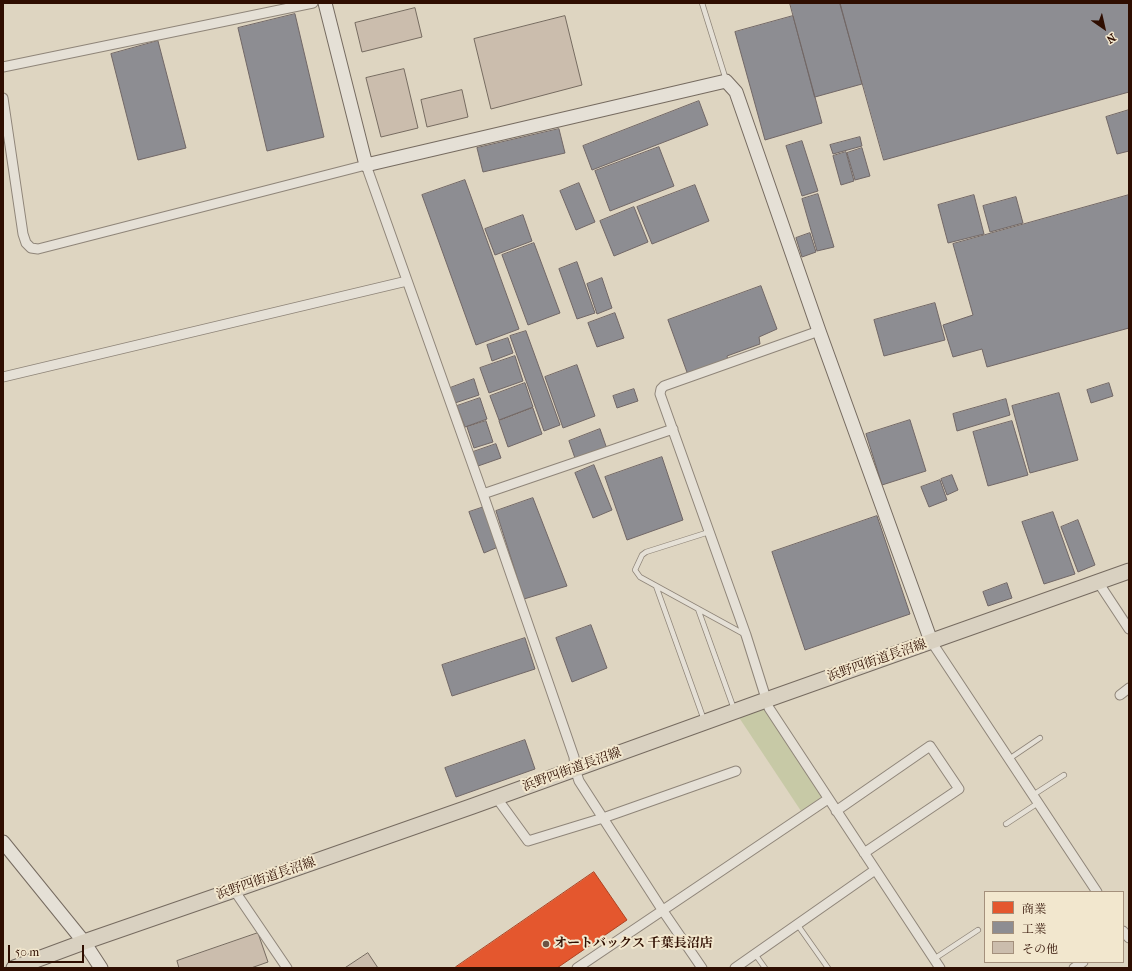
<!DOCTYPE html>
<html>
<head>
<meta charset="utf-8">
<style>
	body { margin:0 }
	#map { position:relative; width:1132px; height:971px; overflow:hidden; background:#ded5c1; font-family:"IM FELL French Canon","Noto Serif JP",serif }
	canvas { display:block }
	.frame { position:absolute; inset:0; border:4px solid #2f0e01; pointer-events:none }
	.legend { position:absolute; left:984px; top:891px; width:140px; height:72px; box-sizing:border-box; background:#f2e7ce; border:1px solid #a4907c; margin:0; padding:5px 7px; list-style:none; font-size:12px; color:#2f0e01 }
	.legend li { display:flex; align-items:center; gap:8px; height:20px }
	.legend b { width:20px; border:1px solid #a4907c }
	.north { position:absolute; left:1084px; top:8px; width:40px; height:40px; -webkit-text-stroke:3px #f2e7ce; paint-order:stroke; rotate:146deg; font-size:11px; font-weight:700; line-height:16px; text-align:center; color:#2f0e01 }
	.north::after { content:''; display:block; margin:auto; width:14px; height:18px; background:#2f0e01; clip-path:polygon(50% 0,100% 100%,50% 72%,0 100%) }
	.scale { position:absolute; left:8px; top:945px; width:76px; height:18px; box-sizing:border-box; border:2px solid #2f0e01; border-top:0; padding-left:5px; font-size:12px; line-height:14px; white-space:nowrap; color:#2f0e01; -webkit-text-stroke:3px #f2e7ce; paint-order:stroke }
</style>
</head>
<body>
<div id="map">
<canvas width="1132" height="971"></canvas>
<div class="frame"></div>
<ul class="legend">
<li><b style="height:11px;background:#e4572e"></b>商業</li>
<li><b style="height:11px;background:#8d8d92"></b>工業</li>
<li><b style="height:11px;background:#cbbdad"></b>その他</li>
</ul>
<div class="north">N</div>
<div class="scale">50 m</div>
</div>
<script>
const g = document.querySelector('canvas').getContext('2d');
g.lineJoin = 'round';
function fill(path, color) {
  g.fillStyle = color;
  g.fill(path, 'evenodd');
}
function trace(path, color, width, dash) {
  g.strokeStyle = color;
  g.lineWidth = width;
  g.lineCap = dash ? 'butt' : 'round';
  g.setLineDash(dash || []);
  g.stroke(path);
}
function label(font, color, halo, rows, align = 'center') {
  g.font = font + ' "IM FELL French Canon","Noto Serif JP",serif';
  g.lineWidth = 4;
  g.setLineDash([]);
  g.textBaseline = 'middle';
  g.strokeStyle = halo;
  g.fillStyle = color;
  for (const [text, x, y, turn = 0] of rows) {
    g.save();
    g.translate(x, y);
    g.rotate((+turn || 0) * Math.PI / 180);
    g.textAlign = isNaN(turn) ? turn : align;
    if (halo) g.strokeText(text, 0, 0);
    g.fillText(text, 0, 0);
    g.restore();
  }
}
const green = new Path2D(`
	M 763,707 L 822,797 L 801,811 L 738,716 Z`);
const shops = new Path2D(`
	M 594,872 L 627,920 L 557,968 L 457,968 L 456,967 Z`);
const industry = new Path2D(`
	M 790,3 L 840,3 L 862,84 L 815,97 Z
	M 840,3 L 1129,3 L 1129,92 L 884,160 Z
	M 295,14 L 324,137 L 267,151 L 238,28 Z
	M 793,16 L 822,123 L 765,140 L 735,32 Z
	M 158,41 L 186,148 L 138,160 L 111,54 Z
	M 699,101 L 708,125 L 592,170 L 583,146 Z
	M 1129,110 L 1129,151 L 1117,154 L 1106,117 Z
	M 559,129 L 565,153 L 483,172 L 477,148 Z
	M 860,137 L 862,146 L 833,154 L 830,145 Z
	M 802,141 L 818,191 L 802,196 L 786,146 Z
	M 659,147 L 674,186 L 610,211 L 595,171 Z
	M 862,148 L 870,176 L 855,180 L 847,153 Z
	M 846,152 L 854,181 L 841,185 L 833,156 Z
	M 465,180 L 519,329 L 476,345 L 422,195 Z
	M 579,183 L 595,222 L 576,230 L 560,191 Z
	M 695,185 L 709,221 L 652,244 L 637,207 Z
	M 818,194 L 834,247 L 817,251 L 802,199 Z
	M 974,195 L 984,234 L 948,243 L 938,205 Z
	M 1129,195 L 1129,328 L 987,367 L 982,349 L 953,357 L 943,325 L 973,315 L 953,244 Z
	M 1016,197 L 1023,223 L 990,232 L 983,206 Z
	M 634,207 L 648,242 L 614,256 L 600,221 Z
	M 523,215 L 532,241 L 495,255 L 485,229 Z
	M 810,233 L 816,252 L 802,257 L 796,238 Z
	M 534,243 L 560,313 L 528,325 L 502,255 Z
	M 577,262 L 595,313 L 577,319 L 559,269 Z
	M 602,278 L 612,308 L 597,314 L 587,284 Z
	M 761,286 L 777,329 L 759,337 L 760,344 L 727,356 L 728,360 L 688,375 L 668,320 Z
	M 935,303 L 945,340 L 884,356 L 874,320 Z
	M 615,313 L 624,338 L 597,347 L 588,323 Z
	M 526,331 L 560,425 L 544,431 L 510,336 Z
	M 508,338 L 513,353 L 492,361 L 487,345 Z
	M 515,356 L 523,381 L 489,393 L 480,368 Z
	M 577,365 L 595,416 L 563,428 L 545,377 Z
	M 474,379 L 479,395 L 455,403 L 450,388 Z
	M 525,383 L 533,407 L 499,420 L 490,396 Z
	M 1109,383 L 1113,396 L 1091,403 L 1087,390 Z
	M 634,389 L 638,401 L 617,408 L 613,396 Z
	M 1059,393 L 1078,460 L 1030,473 L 1012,406 Z
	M 480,398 L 487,419 L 465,427 L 457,406 Z
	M 1006,399 L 1010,415 L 957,431 L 953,414 Z
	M 533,408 L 542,434 L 508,447 L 499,421 Z
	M 910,420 L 926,471 L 882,485 L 866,434 Z
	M 486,421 L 493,442 L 474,448 L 467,427 Z
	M 1012,421 L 1028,475 L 988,486 L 973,432 Z
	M 600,429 L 607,449 L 576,461 L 569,441 Z
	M 496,444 L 501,458 L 478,466 L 473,452 Z
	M 662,457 L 683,520 L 627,540 L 605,477 Z
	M 594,465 L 612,510 L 593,518 L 575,473 Z
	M 952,475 L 958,490 L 947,495 L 941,479 Z
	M 940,480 L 947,500 L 929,507 L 921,487 Z
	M 533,498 L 567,586 L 524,599 L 496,511 Z
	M 484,507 L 498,547 L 484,553 L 469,512 Z
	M 1053,512 L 1075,574 L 1044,584 L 1022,522 Z
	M 877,516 L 910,614 L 805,650 L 772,552 Z
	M 1078,520 L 1095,565 L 1078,572 L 1061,527 Z
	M 1007,583 L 1012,598 L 988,606 L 983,592 Z
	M 591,625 L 607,668 L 572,682 L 556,638 Z
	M 525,638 L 535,669 L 452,696 L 442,665 Z
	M 525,740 L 535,769 L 456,797 L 445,768 Z`);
const building = new Path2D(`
	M 415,8 L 422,37 L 362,52 L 355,23 Z
	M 565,16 L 582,85 L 491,109 L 474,39 Z
	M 404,69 L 418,128 L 381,137 L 366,78 Z
	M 462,90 L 468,117 L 427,127 L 421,100 Z
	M 258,933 L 268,962 L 251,968 L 179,968 L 177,961 Z
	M 368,953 L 378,968 L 345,968 Z`);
const lane = new Path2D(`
	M 702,3 L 726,80
	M 709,532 L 646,552 L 642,555 L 635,570 L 640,577 L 744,634
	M 656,586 L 704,720
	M 698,609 L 734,709
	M 1009,759 L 1040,738
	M 1033,795 L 1064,775
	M 1006,824 L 1038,803
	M 797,924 L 828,968
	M 755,954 L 765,968
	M 934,959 L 978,930`);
const street = new Path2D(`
	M 3,67 L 313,3
	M 3,98 L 23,234 L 26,243 L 31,248 L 38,249 L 366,165 L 483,494 L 574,757 L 575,769 L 579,781 L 663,911 L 702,968
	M 819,331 L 664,386 L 661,389 L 660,394 L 746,635 L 769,708 L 940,968
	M 3,377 L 407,281
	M 483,494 L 673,429
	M 1098,582 L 1129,629
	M 931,641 L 1097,892
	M 1120,695 L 1129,688
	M 496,797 L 528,841 L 603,818 L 736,771
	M 836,811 L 930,746 L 959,789 L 864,853
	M 234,890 L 287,968
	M 1123,931 L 1129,938
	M 577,968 L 828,799
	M 735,968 L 875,870
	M 1074,968 L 1083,962`);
const secondary = new Path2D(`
	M 325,3 L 366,165 L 726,81 L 736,92 L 819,331 L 931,641
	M 3,842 L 84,942 L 101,968`);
const primary = new Path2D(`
	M 14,968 L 84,942 L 234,890 L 473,806 L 766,700 L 1129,571`);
const markers = [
	[546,944,4,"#6c5444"]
];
const streetNames = [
	["浜野四街道長沼線",877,661,-19],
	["浜野四街道長沼線",572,770,-20],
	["浜野四街道長沼線",266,879,-19]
];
const poiNames = [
	["オートバックス 千葉長沼店",554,944]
];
fill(green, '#c7c9a6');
fill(shops, '#e4572e');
trace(shops, '#ae4120', 1);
fill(industry, '#8d8d92');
trace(industry, '#716766', 1);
fill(building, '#cbbdad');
trace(building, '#766b60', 1);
trace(lane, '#8f8579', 6);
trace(street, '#8f8579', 11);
trace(secondary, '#766b60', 15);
trace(primary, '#766b60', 17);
trace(lane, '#e5e0d6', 4.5);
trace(street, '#e5e0d6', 9);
trace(secondary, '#e5e0d6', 13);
trace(primary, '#d9d1c1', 15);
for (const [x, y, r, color] of markers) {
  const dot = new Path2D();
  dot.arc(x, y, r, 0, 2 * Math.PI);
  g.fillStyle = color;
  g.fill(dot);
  trace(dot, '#f2e7ce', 1.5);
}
label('13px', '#2f0e01', '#f2e7ce', streetNames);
label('bold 13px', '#2f0e01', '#f2e7ce', poiNames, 'left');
</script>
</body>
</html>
